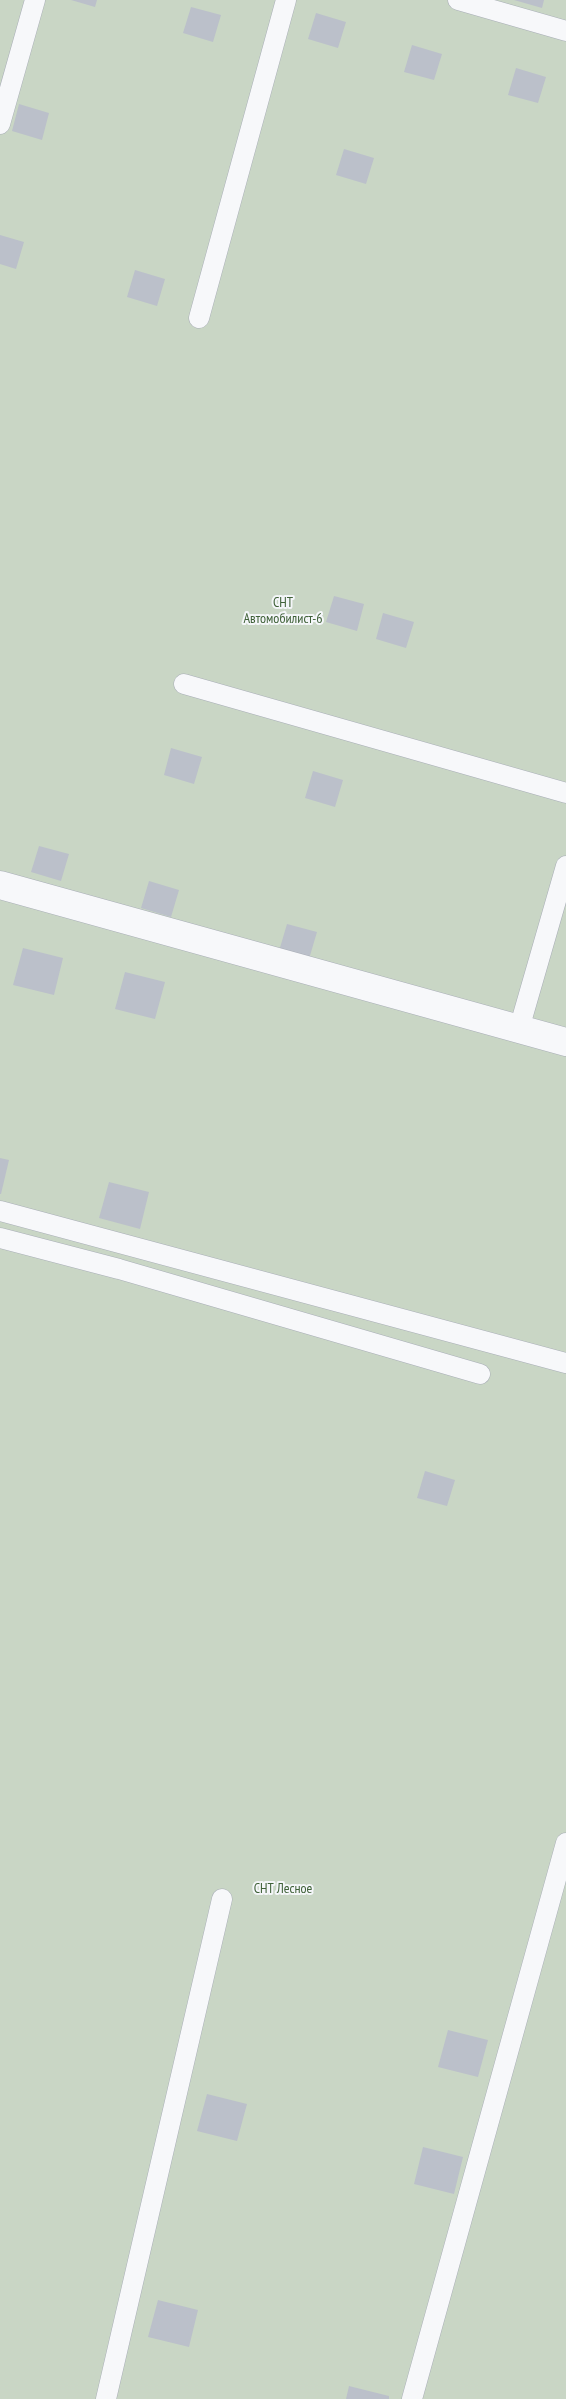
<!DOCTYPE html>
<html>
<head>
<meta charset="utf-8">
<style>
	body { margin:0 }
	canvas { display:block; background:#e4e7ec }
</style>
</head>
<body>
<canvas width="566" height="2399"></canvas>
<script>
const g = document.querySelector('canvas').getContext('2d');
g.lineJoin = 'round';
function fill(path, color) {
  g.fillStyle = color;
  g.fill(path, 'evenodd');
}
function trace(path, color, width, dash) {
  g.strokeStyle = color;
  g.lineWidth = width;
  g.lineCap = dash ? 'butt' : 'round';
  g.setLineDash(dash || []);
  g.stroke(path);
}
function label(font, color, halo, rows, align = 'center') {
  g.font = font + ' "PT Sans Narrow",sans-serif';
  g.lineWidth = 4;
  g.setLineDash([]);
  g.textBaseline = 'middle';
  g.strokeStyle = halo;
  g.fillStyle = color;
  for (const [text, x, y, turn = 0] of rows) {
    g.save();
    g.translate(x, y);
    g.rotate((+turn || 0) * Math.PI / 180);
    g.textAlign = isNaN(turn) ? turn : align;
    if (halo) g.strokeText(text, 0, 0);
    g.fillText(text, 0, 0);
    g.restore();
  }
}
const green = new Path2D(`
	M 0,0 L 566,0 L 566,2399 L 0,2399 Z`);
const building = new Path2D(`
	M 71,0 L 97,0 L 95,7 Z
	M 514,0 L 544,0 L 542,8 Z
	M 191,7 L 221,15 L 213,42 L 183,33 Z
	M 316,13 L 346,22 L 338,48 L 308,39 Z
	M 412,45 L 442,54 L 434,80 L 404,72 Z
	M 516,68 L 546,77 L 538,103 L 508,95 Z
	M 19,104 L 49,113 L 42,140 L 12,131 Z
	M 344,149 L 374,158 L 366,184 L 336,175 Z
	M 0,235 L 24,242 L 16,269 L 0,264 Z
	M 135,270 L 165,279 L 157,306 L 127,297 Z
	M 334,596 L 364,604 L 357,631 L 326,622 Z
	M 383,613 L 414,622 L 406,648 L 376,639 Z
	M 171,748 L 202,757 L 194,784 L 164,775 Z
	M 313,771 L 343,780 L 335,807 L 305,798 Z
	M 39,846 L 69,854 L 61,881 L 31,872 Z
	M 149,881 L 179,890 L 171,917 L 141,908 Z
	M 287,924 L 317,932 L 309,959 L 279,951 Z
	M 23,948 L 63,958 L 54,995 L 13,985 Z
	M 125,972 L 165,982 L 155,1019 L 115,1009 Z
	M 0,1158 L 9,1160 L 1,1194 L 0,1194 Z
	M 109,1182 L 149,1192 L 140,1229 L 99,1218 Z
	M 425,1471 L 455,1480 L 447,1506 L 417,1498 Z
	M 448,2030 L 488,2040 L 478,2077 L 438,2067 Z
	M 207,2094 L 247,2104 L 237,2141 L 197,2131 Z
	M 423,2147 L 463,2157 L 454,2194 L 414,2184 Z
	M 158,2300 L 198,2310 L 189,2347 L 148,2337 Z
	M 349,2386 L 389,2396 L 389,2399 L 346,2399 Z`);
const lane = new Path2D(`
	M 458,0 L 566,31
	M 0,124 L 35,0
	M 199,318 L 286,0
	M 184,684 L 566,793
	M 519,1029 L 566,866
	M 0,1211 L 566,1363
	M 0,1238 L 119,1269 L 480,1374
	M 106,2399 L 222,1899
	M 412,2399 L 566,1843`);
const street = new Path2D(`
	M 0,885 L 566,1042`);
const parkNames = [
	["СНТ",283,603],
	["Автомобилист-6",283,619],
	["СНТ Лесное",283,1889]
];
fill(green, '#c9d6c5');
fill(building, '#bbc0ca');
trace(lane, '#a9aeb7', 21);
trace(street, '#a9aeb7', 29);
trace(lane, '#f7f8fa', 20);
trace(street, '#f7f8fa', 28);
label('14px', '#3f6138', '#f4f6f9', parkNames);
</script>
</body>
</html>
